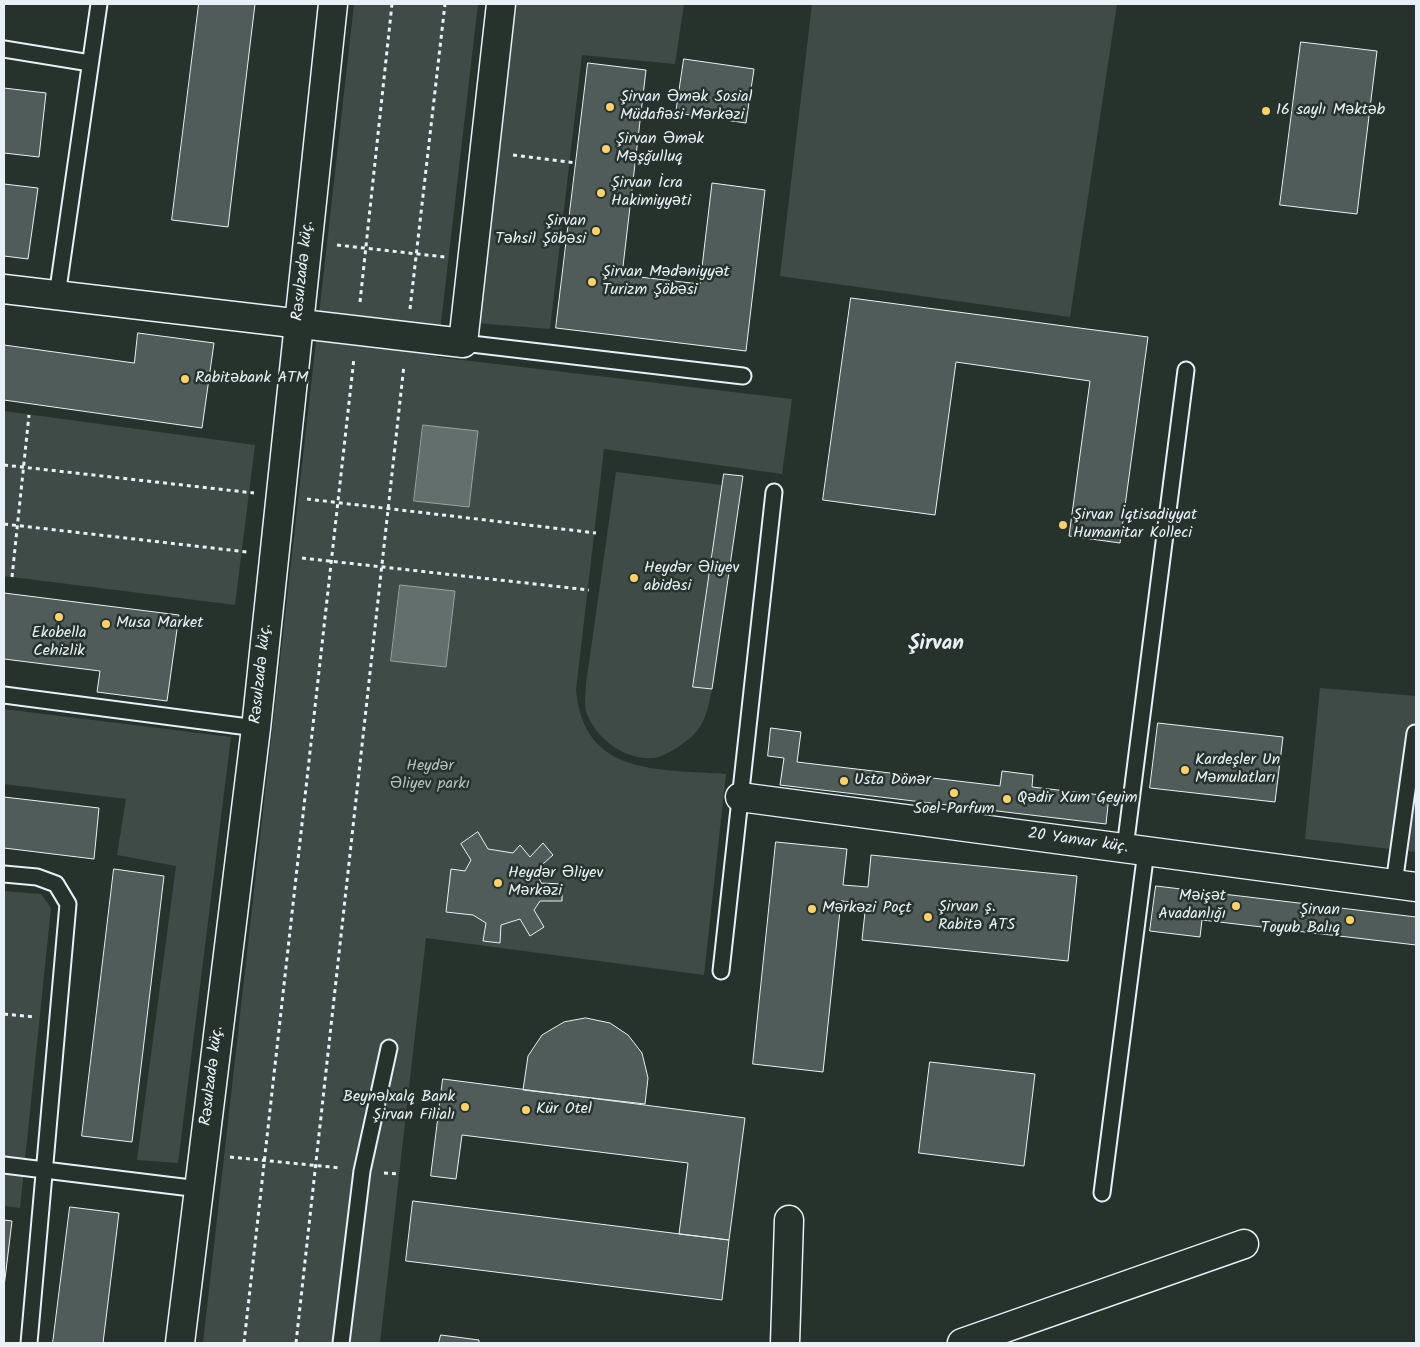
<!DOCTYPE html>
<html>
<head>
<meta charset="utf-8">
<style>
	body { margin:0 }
	#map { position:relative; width:1420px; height:1347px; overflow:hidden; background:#26332d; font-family:Kalam,sans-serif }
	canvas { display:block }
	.frame { position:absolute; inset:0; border:5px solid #e8f1f8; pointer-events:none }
</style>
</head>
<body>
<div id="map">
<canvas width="1420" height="1347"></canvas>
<div class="frame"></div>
</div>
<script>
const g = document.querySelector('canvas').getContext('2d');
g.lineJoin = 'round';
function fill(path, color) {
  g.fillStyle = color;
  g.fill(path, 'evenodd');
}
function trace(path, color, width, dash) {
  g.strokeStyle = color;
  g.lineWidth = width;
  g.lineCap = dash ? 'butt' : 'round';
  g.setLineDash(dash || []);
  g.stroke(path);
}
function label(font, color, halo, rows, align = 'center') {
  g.font = font + ' Kalam,sans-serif';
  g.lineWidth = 5;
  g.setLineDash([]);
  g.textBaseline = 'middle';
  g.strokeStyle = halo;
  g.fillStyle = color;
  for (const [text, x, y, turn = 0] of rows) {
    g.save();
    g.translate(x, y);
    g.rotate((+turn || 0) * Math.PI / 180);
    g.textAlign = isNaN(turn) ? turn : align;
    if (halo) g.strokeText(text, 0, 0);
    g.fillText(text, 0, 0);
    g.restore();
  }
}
const green = new Path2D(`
	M 354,4 L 478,4 L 437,357 L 792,399 L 782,474 L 604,449 L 576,690 C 584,777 659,769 726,774 L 704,975 L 426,938 L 380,1343 L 203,1343 Z
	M 517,4 L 684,4 L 675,64 L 582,55 L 550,329 L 476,323 Z
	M 812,4 L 1117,4 L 1070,317 L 780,276 Z
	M 4,411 L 255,445 L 235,605 L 4,576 Z
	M 616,472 L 722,485 L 693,687 L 712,689 C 709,704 706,721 696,732 C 689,741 665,757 654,758 C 626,761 594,738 586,711 C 584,703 586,692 586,684 Z
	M 1320,688 L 1416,696 L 1416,852 L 1305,839 Z
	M 4,709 L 231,737 L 178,1163 L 137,1160 L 176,866 L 117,855 L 126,799 L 4,784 Z
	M 4,891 L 41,894 L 51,908 L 20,1208 L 4,1206 Z`);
const water = new Path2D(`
	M 423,425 L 478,431 L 469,507 L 414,501 Z
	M 400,585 L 455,591 L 446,667 L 391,661 Z`);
const building = new Path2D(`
	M 199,4 L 255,4 L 228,227 L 172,220 Z
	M 1301,42 L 1377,51 L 1357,214 L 1280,205 Z
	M 684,59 L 754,69 L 746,123 L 676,113 Z
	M 588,63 L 646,70 L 622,275 L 700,284 L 712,183 L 765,190 L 746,351 L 556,328 Z
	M 4,88 L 46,93 L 39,157 L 4,153 Z
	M 4,184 L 38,188 L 28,259 L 4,256 Z
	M 851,298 L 1148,337 L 1120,543 L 1069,536 L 1090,381 L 956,362 L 935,515 L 823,500 Z
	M 138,333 L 214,343 L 202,428 L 4,400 L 4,345 L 134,363 Z
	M 724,474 L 743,476 L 712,689 L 693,687 Z
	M 4,593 L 179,615 L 167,701 L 97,692 L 100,671 L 4,659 Z
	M 1158,723 L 1283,737 L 1275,802 L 1150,788 Z
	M 771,728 L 801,732 L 797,762 L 1000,786 L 1002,771 L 1033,775 L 1032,787 L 1109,796 L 1106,824 L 780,785 L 784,758 L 768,756 Z
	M 4,797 L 99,808 L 94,859 L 4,848 Z
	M 478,832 L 488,849 L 513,853 L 520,845 L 530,857 L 543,843 L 553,855 L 536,870 L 541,883 L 562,884 L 562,901 L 540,901 L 534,910 L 544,927 L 530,936 L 520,919 L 501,925 L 500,943 L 483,941 L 486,923 L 473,915 L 446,912 L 451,869 L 465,871 L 471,860 L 461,844 Z
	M 776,842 L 847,849 L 843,885 L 868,887 L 871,855 L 1077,876 L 1068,961 L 862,940 L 866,903 L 841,901 L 823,1072 L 753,1064 Z
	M 114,869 L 164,876 L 132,1142 L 82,1136 Z
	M 1156,886 L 1416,917 L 1416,945 L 1202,920 L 1200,937 L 1150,931 Z
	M 586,1018 L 610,1023 L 628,1035 L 642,1053 L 648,1078 L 645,1104 L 523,1090 L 528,1056 L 542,1035 L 564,1022 Z
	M 930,1062 L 1035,1074 L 1024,1166 L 919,1153 Z
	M 443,1079 L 745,1118 L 729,1240 L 679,1234 L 688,1163 L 462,1135 L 456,1179 L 431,1176 Z
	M 413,1201 L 729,1240 L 722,1300 L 406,1261 Z
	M 70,1207 L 119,1213 L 103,1343 L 53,1343 Z
	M 4,1220 L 12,1221 L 4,1287 Z
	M 441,1335 L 479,1340 L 479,1343 L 439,1343 Z`);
const path = new Path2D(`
	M 513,155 L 576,163
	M 337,245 L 445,257
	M 360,302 L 392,4
	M 410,309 L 445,4
	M 4,465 L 254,493
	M 307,499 L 596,533
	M 4,524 L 247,552
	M 302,558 L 589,590
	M 12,577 L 29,415
	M 4,1014 L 35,1017
	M 230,1157 L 341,1168
	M 384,1173 L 399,1174
	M 244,1343 L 354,358
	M 296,1343 L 404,365`);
const service = new Path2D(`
	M 4,49 L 90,63
	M 57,296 L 99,4
	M 463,343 L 743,376
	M 4,695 L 256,728
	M 1125,848 L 1186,370
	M 4,874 L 37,877 L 56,884 L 68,904 L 29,1343
	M 1394,884 L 1415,733
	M 721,971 L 774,492
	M 4,1165 L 199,1189
	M 1102,1193 L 1146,851
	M 341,1343 L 362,1171 L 389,1048`);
const minor = new Path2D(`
	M 4,289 L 463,343 L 501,4
	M 740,797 L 1416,887
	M 785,1343 L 789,1220
	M 962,1343 L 1244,1244`);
const secondary = new Path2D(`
	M 180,1343 L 256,728 L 333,4`);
const markers = [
	[610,107,5,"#ffd166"],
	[1266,111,5,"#ffd166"],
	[606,149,5,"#ffd166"],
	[601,193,5,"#ffd166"],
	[596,231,5,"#ffd166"],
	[592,282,5,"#ffd166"],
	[185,379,5,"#ffd166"],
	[1063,525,5,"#ffd166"],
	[634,578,5,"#ffd166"],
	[59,617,5,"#ffd166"],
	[106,624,5,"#ffd166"],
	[1185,770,5,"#ffd166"],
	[844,781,5,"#ffd166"],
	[954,793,5,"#ffd166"],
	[1007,799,5,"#ffd166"],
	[498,883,5,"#ffd166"],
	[1236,906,5,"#ffd166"],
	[812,909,5,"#ffd166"],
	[928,917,5,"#ffd166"],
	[1350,920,5,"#ffd166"],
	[465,1107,5,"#ffd166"],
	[526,1110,5,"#ffd166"]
];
const poiNames = [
	["Şirvan Əmək Sosial",620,98],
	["Müdafiəsi Mərkəzi",620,116],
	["16 saylı Məktəb",1276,111],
	["Şirvan Əmək",616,140],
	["Məşğulluq",616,158],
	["Şirvan İcra",611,184],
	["Hakimiyyəti",611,202],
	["Şirvan",586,222,"right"],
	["Təhsil Şöbəsi",586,240,"right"],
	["Şirvan Mədəniyyət",602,273],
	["Turizm Şöbəsi",602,291],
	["Rabitəbank ATM",195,379],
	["Şirvan İqtisadiyyat",1073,516],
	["Humanitar Kolleci",1073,534],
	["Heydər Əliyev",644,569],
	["abidəsi",644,587],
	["Musa Market",116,624],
	["Ekobella",59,634,"center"],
	["Cehizlik",59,652,"center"],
	["Kardeşler Un",1195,761],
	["Məmulatları",1195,779],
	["Usta Dönər",854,781],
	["Qədir Xum Geyim",1017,799],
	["Soel Parfum",954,810,"center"],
	["Heydər Əliyev",508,874],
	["Mərkəzi",508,892],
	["Məişət",1226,897,"right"],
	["Avadanlığı",1226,915,"right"],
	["Şirvan ş.",938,908],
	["Rabitə ATS",938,926],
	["Mərkəzi Poçt",822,909],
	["Şirvan",1340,911,"right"],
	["Toyub Balıq",1340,929,"right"],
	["Beynəlxalq Bank",455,1098,"right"],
	["Şirvan Filialı",455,1116,"right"],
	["Kür Otel",536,1110]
];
const streetNames = [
	["Rəsulzadə küç.",304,271,-84],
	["Rəsulzadə küç.",262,674,-84],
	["20 Yanvar küç.",1078,842,8],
	["Rəsulzadə küç.",213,1076,-83]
];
const parkNames = [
	["Heydər",430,767],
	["Əliyev parkı",430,785]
];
const districtNames = [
	["Şirvan",936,645]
];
fill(green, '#3e4b47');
fill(water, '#636f6d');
trace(water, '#98a3a5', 1);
fill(building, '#505c59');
trace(building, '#e8f1f8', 1);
trace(service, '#e8f1f8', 19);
trace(minor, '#e8f1f8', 31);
trace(secondary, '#e8f1f8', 31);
trace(path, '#e8f1f8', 3, [4, 4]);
trace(service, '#26332d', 15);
trace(minor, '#26332d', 28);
trace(secondary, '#26332d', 28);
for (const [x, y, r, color] of markers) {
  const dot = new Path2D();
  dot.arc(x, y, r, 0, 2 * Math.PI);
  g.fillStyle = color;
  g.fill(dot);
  trace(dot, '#26332d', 2);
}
label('16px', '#e8f1f8', '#26332d', poiNames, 'left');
label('16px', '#e8f1f8', '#26332d', streetNames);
label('16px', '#b5bfc3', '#26332d', parkNames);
label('bold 21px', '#e8f1f8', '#26332d', districtNames);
</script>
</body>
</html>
